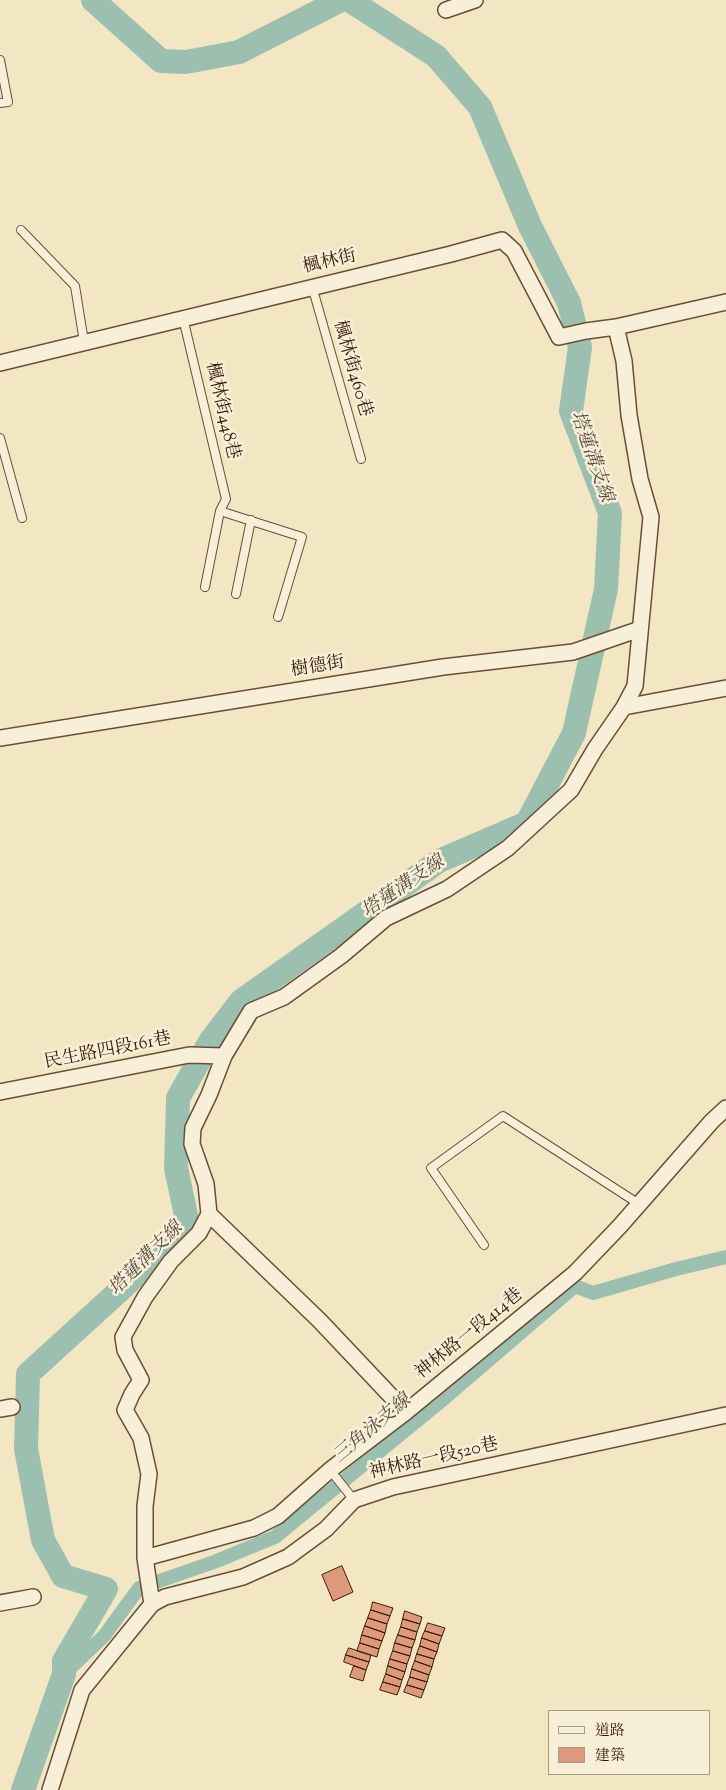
<!DOCTYPE html>
<html>
<head>
<meta charset="utf-8">
<style>
	body { margin:0 }
	#map { position:relative; width:726px; height:1790px; overflow:hidden; background:#f3e6c3; font-family:"Sorts Mill Goudy","Noto Serif TC",serif }
	canvas { display:block }
	.legend { position:absolute; left:548px; top:1710px; width:162px; height:65px; box-sizing:border-box; background:#f7efd8; border:1px solid #ac9a84; margin:0; padding:6px 9px; list-style:none; font-size:15px; color:#3b1b07 }
	.legend li { display:flex; align-items:center; gap:10px; height:25px }
	.legend b { width:25px; border:1px solid #ac9a84 }
</style>
</head>
<body>
<div id="map">
<canvas width="726" height="1790"></canvas>
<ul class="legend">
<li><b style="height:6px;background:#f7efd8"></b>道路</li>
<li><b style="height:14px;background:#dd997b"></b>建築</li>
</ul>
</div>
<script>
const g = document.querySelector('canvas').getContext('2d');
g.lineJoin = 'round';
function trace(path, color, width, dash) {
  g.strokeStyle = color;
  g.lineWidth = width;
  g.lineCap = dash ? 'butt' : 'round';
  g.setLineDash(dash || []);
  g.stroke(path);
}
function fill(path, color) {
  g.fillStyle = color;
  g.fill(path, 'evenodd');
}
function label(font, color, halo, rows, align = 'center') {
  g.font = font + ' "Sorts Mill Goudy","Noto Serif TC",serif';
  g.lineWidth = 5;
  g.setLineDash([]);
  g.textBaseline = 'middle';
  g.strokeStyle = halo;
  g.fillStyle = color;
  for (const [text, x, y, turn = 0] of rows) {
    g.save();
    g.translate(x, y);
    g.rotate((+turn || 0) * Math.PI / 180);
    g.textAlign = isNaN(turn) ? turn : align;
    if (halo) g.strokeText(text, 0, 0);
    g.fillText(text, 0, 0);
    g.restore();
  }
}
const canal = new Path2D(`
	M 64,1674 L 104,1636 L 139,1588 L 214,1562 L 275,1537 L 447,1396 L 575,1286 L 593,1293 L 676,1269 L 726,1257`);
const river = new Path2D(`
	M 93,0 L 161,61 L 186,62 L 239,52 L 341,0
	M 23,1790 L 64,1674 L 64,1661 L 106,1589 L 63,1576 L 43,1540 L 26,1449 L 28,1374 L 118,1292 L 188,1225 L 176,1168 L 178,1098 L 211,1040 L 241,1001 L 439,861 L 527,823 L 574,733 L 606,589 L 610,513 L 571,411 L 580,347 L 569,303 L 530,226 L 480,107 L 436,56 L 349,0`);
const building = new Path2D(`
	M 342,1566 L 353,1592 L 333,1601 L 322,1575 Z
	M 373,1602 L 393,1608 L 390,1616 L 371,1610 Z
	M 371,1610 L 390,1616 L 387,1624 L 368,1618 Z
	M 405,1611 L 422,1617 L 420,1624 L 403,1619 Z
	M 368,1618 L 387,1624 L 385,1633 L 365,1626 Z
	M 403,1619 L 420,1624 L 417,1632 L 401,1627 Z
	M 428,1623 L 445,1628 L 442,1636 L 425,1631 Z
	M 365,1626 L 385,1633 L 382,1641 L 362,1635 Z
	M 401,1627 L 417,1632 L 415,1640 L 398,1635 Z
	M 425,1631 L 442,1636 L 439,1644 L 422,1638 Z
	M 362,1635 L 382,1641 L 379,1649 L 360,1643 Z
	M 398,1635 L 415,1640 L 412,1648 L 395,1643 Z
	M 422,1638 L 439,1644 L 437,1652 L 420,1646 Z
	M 360,1643 L 379,1649 L 377,1657 L 357,1651 Z
	M 395,1643 L 412,1648 L 410,1656 L 393,1651 Z
	M 420,1646 L 437,1652 L 434,1659 L 417,1654 Z
	M 349,1648 L 371,1655 L 369,1662 L 346,1655 Z
	M 393,1651 L 410,1656 L 407,1664 L 390,1659 Z
	M 417,1654 L 434,1659 L 432,1667 L 415,1661 Z
	M 346,1655 L 369,1662 L 366,1670 L 344,1662 Z
	M 390,1659 L 407,1664 L 405,1672 L 388,1666 Z
	M 415,1661 L 432,1667 L 429,1675 L 412,1669 Z
	M 354,1666 L 366,1670 L 363,1681 L 350,1677 Z
	M 388,1666 L 405,1672 L 402,1680 L 386,1674 Z
	M 412,1669 L 429,1675 L 427,1682 L 410,1677 Z
	M 386,1674 L 402,1680 L 400,1687 L 383,1682 Z
	M 410,1677 L 427,1682 L 424,1690 L 407,1685 Z
	M 383,1682 L 400,1687 L 397,1695 L 380,1690 Z
	M 407,1685 L 424,1690 L 421,1698 L 404,1692 Z`);
const lane = new Path2D(`
	M 0,60 L 8,102 L 0,103
	M 21,230 L 75,286 L 84,342
	M 312,286 L 361,459
	M 183,318 L 226,499 L 220,511 L 205,587
	M 0,438 L 22,518
	M 220,511 L 302,537 L 278,617
	M 236,594 L 251,520
	M 484,1245 L 431,1168 L 503,1116 L 639,1204
	M 330,1470 L 354,1500`);
const street = new Path2D(`
	M 446,10 L 475,0
	M 0,363 L 451,254 L 502,240 L 514,251 L 559,337 L 586,331 L 616,327 L 726,302
	M 624,707 L 726,688
	M 0,738 L 443,667 L 573,652 L 640,629
	M 0,1092 L 189,1055 L 224,1056
	M 209,1214 L 320,1321 L 406,1412
	M 0,1409 L 12,1407
	M 145,1558 L 254,1528 L 278,1516 L 330,1470 L 406,1412 L 575,1273 L 620,1226 L 712,1121 L 726,1108
	M 0,1603 L 33,1597
	M 152,1604 L 145,1558 L 145,1506 L 149,1474 L 141,1438 L 125,1410 L 132,1394 L 141,1380 L 125,1350 L 123,1337 L 145,1297 L 171,1261 L 199,1233 L 209,1214 L 206,1184 L 192,1144 L 193,1128 L 209,1095 L 224,1056 L 251,1011 L 284,997 L 341,956 L 386,918 L 447,889 L 508,848 L 571,790 L 595,749 L 624,707 L 635,686 L 651,517 L 640,479 L 629,415 L 624,361 L 616,327
	M 50,1790 L 82,1690 L 152,1604 L 165,1597 L 243,1577 L 288,1557 L 326,1529 L 354,1500 L 393,1487 L 726,1415`);
const streetNames = [
	["楓林街",330,263,-13],
	["楓林街460巷",351,369,74],
	["楓林街448巷",221,411,77],
	["樹德街",318,668,-9],
	["民生路四段161巷",108,1052,-11],
	["神林路一段414巷",470,1335,-39],
	["神林路一段520巷",434,1460,-13]
];
const waterNames = [
	["塔蓮溝支線",590,457,71],
	["塔蓮溝支線",404,888,-34],
	["塔蓮溝支線",147,1260,-45],
	["三角泳支線",373,1430,-40]
];
trace(canal, '#9cc0b0', 14);
trace(river, '#9cc0b0', 24);
fill(building, '#dd997b');
trace(building, '#3b1b07', 1);
trace(lane, '#694e36', 10);
trace(street, '#694e36', 18);
trace(lane, '#f7efd8', 8);
trace(street, '#f7efd8', 15);
label('18px', '#3b1b07', '#f7efd8', streetNames);
label('italic 19px', '#584d3a', '#f7efd8', waterNames);
</script>
</body>
</html>
